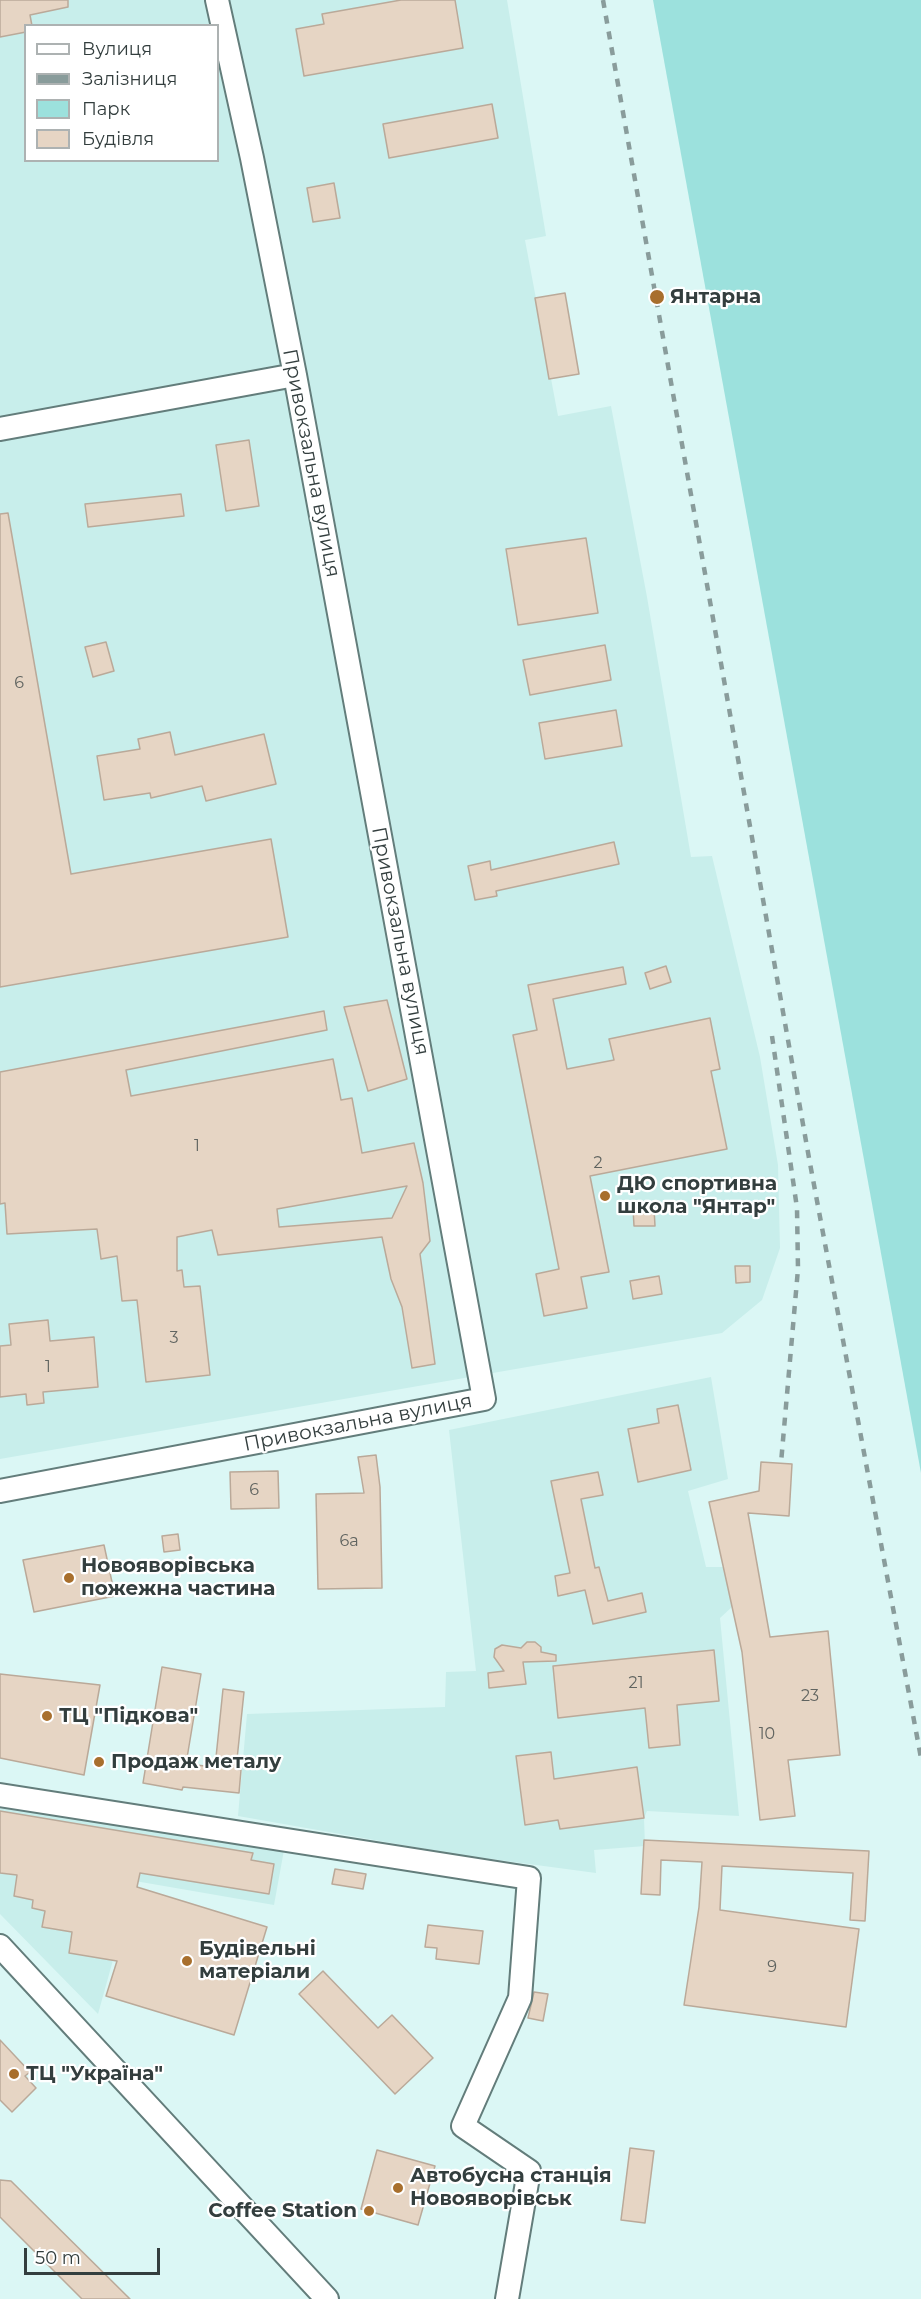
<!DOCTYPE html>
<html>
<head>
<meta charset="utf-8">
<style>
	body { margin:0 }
	#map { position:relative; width:921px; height:2299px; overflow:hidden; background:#dbf7f5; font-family:Montserrat,sans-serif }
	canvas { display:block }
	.legend { position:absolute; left:24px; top:24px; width:195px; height:138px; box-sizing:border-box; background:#fff; border:2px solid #adb2b2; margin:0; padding:8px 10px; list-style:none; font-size:18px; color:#333e3e }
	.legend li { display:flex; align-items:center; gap:12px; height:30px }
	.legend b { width:30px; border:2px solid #adb2b2 }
	.scale { position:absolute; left:24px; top:2248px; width:136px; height:27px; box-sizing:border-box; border:3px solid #333e3e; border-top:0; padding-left:8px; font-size:18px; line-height:21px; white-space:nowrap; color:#333e3e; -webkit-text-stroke:4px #fff; paint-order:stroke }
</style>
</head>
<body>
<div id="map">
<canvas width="921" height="2299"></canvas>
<ul class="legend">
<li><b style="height:8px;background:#fff"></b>Вулиця</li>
<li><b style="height:8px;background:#899c9b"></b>Залізниця</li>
<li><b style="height:16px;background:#9ce1dd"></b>Парк</li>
<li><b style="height:16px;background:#e6d5c4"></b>Будівля</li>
</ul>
<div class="scale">50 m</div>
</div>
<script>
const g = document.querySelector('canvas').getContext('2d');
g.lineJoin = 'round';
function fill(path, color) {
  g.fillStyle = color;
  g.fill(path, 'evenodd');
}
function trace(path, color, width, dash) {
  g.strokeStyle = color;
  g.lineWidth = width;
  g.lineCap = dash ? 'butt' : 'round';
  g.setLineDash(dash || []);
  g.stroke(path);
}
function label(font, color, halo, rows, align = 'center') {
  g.font = font + ' Montserrat,sans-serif';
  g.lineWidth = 4.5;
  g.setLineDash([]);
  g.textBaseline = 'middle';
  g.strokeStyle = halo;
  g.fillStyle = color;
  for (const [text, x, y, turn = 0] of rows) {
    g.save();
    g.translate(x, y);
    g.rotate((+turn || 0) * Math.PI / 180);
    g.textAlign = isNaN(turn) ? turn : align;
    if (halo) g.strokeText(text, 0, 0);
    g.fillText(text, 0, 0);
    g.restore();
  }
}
const built = new Path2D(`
	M 0,0 L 507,0 L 546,236 L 525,240 L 558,416 L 611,406 L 647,597 L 691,857 L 712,856 L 760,1057 L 778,1165 L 780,1248 L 762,1300 L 722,1333 L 0,1459 ZM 26,26 L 218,26 L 218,160 L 26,160 Z
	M 711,1377 L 728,1479 L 688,1491 L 706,1567 L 727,1567 L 733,1606 L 720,1618 L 739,1816 L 647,1811 L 644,1818 L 645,1846 L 594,1850 L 596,1873 L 454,1854 L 238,1816 L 247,1714 L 445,1707 L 446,1672 L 476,1671 L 449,1430 Z
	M 0,1808 L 284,1850 L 274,1905 L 135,1881 L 98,2014 L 0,1914 Z`);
const green = new Path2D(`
	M 653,0 L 921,0 L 921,1473 Z`);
const building = new Path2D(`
	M 0,0 L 68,0 L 68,7 L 30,15 L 32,26 L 26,26 L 26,32 L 0,37 Z
	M 401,0 L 455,0 L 463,48 L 304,76 L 296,29 L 324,24 L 322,14 Z
	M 492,104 L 498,138 L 389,158 L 383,124 Z
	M 334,183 L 340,218 L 313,222 L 307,188 Z
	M 565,293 L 579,374 L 549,379 L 535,298 Z
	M 249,440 L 259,506 L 226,511 L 216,445 Z
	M 181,494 L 184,516 L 88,527 L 85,504 Z
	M 8,513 L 71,874 L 271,839 L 288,937 L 0,987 L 0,514 Z
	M 586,538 L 598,613 L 518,625 L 506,549 Z
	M 106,642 L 114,671 L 93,677 L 85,647 Z
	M 605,645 L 611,680 L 530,695 L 523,660 Z
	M 616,710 L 622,746 L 545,759 L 539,723 Z
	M 170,732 L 175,755 L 264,734 L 276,784 L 206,801 L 202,786 L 151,798 L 150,793 L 104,800 L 97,756 L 140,749 L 138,739 Z
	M 614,842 L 619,864 L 496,891 L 497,896 L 475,900 L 468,866 L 490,861 L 491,870 Z
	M 666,966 L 671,982 L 650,989 L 645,973 Z
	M 623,967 L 626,984 L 553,999 L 567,1069 L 614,1060 L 609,1039 L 710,1018 L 720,1069 L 711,1071 L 727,1149 L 590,1176 L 609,1272 L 581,1277 L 587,1308 L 544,1316 L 536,1274 L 559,1269 L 513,1035 L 537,1030 L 528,985 Z
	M 387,1000 L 407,1079 L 368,1091 L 344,1007 Z
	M 324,1011 L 327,1030 L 126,1070 L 131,1096 L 333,1059 L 341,1100 L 352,1098 L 362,1153 L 414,1143 L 423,1183 L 430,1241 L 420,1254 L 435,1364 L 412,1368 L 402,1307 L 391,1279 L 382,1237 L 218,1255 L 212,1230 L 177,1237 L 177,1271 L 182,1270 L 184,1287 L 200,1286 L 210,1375 L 146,1382 L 137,1300 L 122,1301 L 117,1256 L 101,1259 L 97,1229 L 7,1234 L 5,1203 L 0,1204 L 0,1072 ZM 407,1186 L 392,1218 L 279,1227 L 277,1209 Z
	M 633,1208 L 654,1208 L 655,1226 L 634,1226 Z
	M 735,1266 L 750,1266 L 750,1282 L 736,1283 Z
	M 659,1276 L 662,1294 L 633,1299 L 630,1281 Z
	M 48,1320 L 50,1341 L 94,1337 L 98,1387 L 43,1392 L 44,1403 L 27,1405 L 26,1394 L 0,1397 L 0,1346 L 11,1345 L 9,1324 Z
	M 678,1405 L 691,1470 L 638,1482 L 628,1429 L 659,1423 L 657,1409 Z
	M 376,1455 L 380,1487 L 382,1588 L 318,1589 L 316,1494 L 364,1493 L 358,1457 Z
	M 761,1462 L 792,1464 L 789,1516 L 748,1513 L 770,1637 L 828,1631 L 840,1755 L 788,1760 L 795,1816 L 760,1820 L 742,1652 L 709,1502 L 759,1491 Z
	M 278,1471 L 279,1508 L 231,1509 L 230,1472 Z
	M 598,1472 L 603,1495 L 581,1499 L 595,1568 L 599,1567 L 608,1601 L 642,1593 L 646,1612 L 593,1624 L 585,1590 L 558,1596 L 555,1576 L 570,1573 L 551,1481 Z
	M 178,1534 L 180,1550 L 164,1552 L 162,1536 Z
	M 104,1545 L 115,1596 L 34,1612 L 23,1560 Z
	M 527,1642 L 535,1642 L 541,1647 L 541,1652 L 556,1655 L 556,1661 L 523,1662 L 526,1684 L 489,1688 L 488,1673 L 504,1671 L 494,1657 L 495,1649 L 502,1645 L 521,1648 Z
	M 714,1650 L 719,1701 L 677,1705 L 680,1745 L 649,1748 L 645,1708 L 558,1718 L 553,1666 Z
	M 162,1667 L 201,1674 L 186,1764 L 215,1767 L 223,1689 L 244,1692 L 236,1769 L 241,1770 L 239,1793 L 183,1787 L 182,1790 L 143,1783 Z
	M 0,1674 L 100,1685 L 84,1775 L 0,1758 Z
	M 551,1752 L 554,1779 L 637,1767 L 644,1818 L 560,1829 L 558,1820 L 525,1825 L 516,1756 Z
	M 0,1811 L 253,1853 L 251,1860 L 274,1864 L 269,1894 L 140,1873 L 137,1887 L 267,1927 L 234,2035 L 106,1996 L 117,1961 L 69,1953 L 72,1932 L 42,1927 L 45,1911 L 32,1908 L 33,1900 L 14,1896 L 17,1875 L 0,1873 Z
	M 644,1840 L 869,1851 L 865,1921 L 850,1920 L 853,1873 L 722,1866 L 720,1910 L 859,1929 L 846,2027 L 684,2005 L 699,1907 L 702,1862 L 661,1860 L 660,1895 L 641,1894 Z
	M 335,1869 L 366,1874 L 363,1889 L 332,1884 Z
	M 428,1925 L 483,1931 L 479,1964 L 436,1959 L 437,1948 L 425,1947 Z
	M 323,1971 L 378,2028 L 392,2015 L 433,2058 L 395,2094 L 299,1994 Z
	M 534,1992 L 548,1994 L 543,2021 L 528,2018 Z
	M 0,2040 L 30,2072 L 25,2076 L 36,2088 L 12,2112 L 0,2100 Z
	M 630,2148 L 654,2151 L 645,2223 L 621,2220 Z
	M 377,2150 L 435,2166 L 418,2225 L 361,2209 Z
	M 0,2180 L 11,2181 L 130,2299 L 82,2299 L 0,2217 Z`);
const minor = new Path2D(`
	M 0,429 L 295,375
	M 0,1491 L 484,1399 L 295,375 L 252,158 L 217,0
	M 0,1795 L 529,1878 L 520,1998 L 463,2126 L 529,2171 L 507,2299
	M 0,1946 L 327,2299`);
const rail = new Path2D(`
	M 603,0 L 809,1158 L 921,1758
	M 772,1036 L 797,1208 L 798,1269 L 781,1463`);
const markers = [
	[657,297,8,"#a86f2d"],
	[605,1196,6,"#a86f2d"],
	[69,1578,6,"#a86f2d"],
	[47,1716,6,"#a86f2d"],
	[99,1762,6,"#a86f2d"],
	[187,1961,6,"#a86f2d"],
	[14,2074,6,"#a86f2d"],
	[398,2188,6,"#a86f2d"],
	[369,2211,6,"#a86f2d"]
];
const numberNames = [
	["6",19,683],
	["1",197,1146],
	["2",598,1163],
	["3",174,1338],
	["1",48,1367],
	["6",254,1490],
	["6а",349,1541],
	["21",636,1683],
	["23",810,1696],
	["10",767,1734],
	["9",772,1967]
];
const poiNames = [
	["Янтарна",670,297],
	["ДЮ спортивна",617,1184],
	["школа \"Янтар\"",617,1207],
	["Новояворівська",81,1566],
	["пожежна частина",81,1589],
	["ТЦ \"Підкова\"",59,1716],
	["Продаж металу",111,1762],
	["Будівельні",199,1949],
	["матеріали",199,1972],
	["ТЦ \"Україна\"",26,2074],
	["Автобусна станція",410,2176],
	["Новояворівськ",410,2199],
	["Coffee Station",357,2211,"right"]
];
const streetNames = [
	["Привокзальна вулиця",311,463,79],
	["Привокзальна вулиця",400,941,79],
	["Привокзальна вулиця",358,1423,-11]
];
fill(built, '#c8eeeb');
fill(green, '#9ce1dd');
fill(building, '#e6d5c4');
trace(building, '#baa999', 1.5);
trace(minor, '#637d7b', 26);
trace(minor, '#fff', 22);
trace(rail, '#899c9b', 4.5, [8, 8]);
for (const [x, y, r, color] of markers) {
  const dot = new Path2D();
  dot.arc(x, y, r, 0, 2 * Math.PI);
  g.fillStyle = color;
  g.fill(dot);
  trace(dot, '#fff', 2);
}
label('16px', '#606460', null, numberNames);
label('bold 20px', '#333e3e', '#fff', poiNames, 'left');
label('20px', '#333e3e', '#fff', streetNames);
</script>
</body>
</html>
